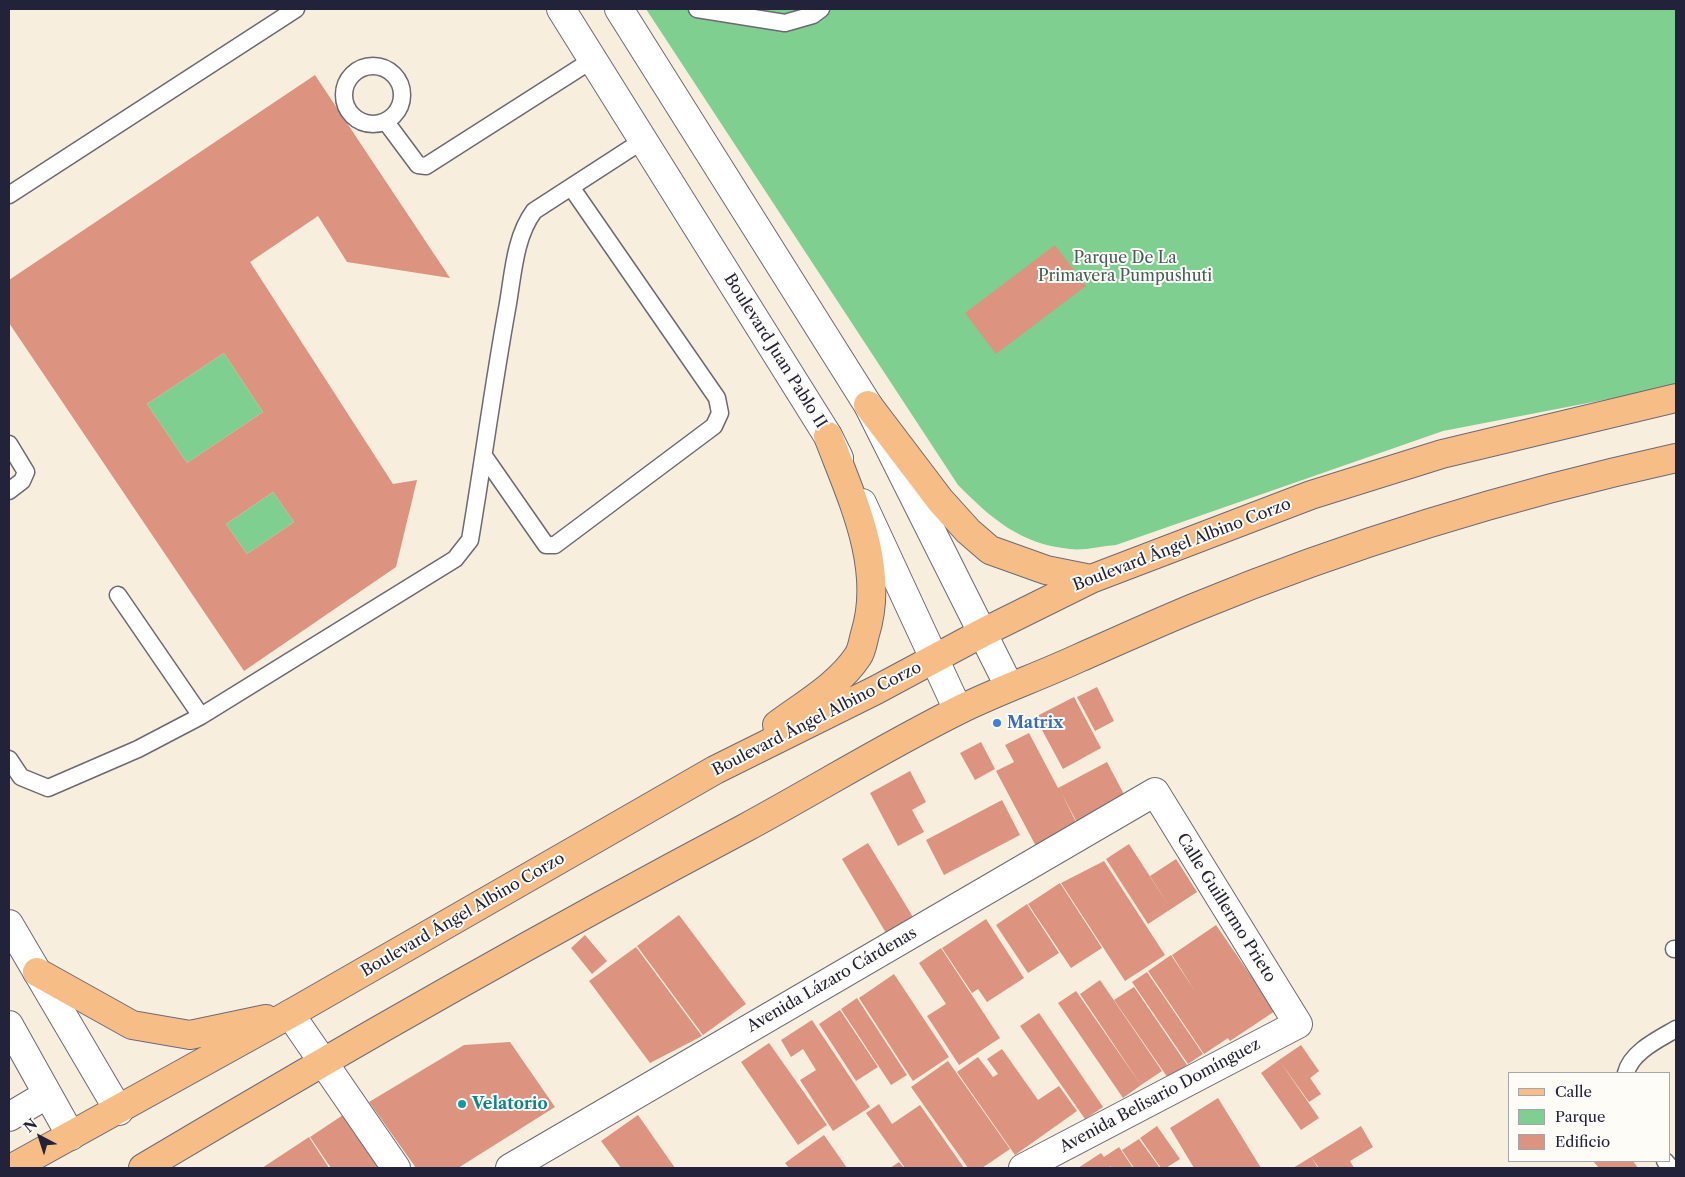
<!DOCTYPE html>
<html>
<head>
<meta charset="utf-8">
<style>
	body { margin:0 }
	#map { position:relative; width:1685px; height:1177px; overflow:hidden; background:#f7eedd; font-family:"Libre Caslon Text",serif }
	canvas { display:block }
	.frame { position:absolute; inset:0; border:10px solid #22223b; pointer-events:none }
	.legend { position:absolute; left:1508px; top:1072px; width:162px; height:90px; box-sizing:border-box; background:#fdfcf7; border:1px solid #a5a5ac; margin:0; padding:6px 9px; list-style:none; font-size:15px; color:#22223b }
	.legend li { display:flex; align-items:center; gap:10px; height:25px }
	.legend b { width:25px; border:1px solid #a5a5ac }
	.north { position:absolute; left:15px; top:1112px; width:50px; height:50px; -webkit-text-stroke:4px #fdfcf7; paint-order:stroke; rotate:320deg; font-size:14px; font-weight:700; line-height:20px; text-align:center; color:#22223b }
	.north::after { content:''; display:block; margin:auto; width:18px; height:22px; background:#22223b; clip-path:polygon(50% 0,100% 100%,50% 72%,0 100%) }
</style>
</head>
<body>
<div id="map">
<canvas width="1685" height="1177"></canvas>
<div class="frame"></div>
<ul class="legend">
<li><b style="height:6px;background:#f6be86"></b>Calle</li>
<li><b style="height:14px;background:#7fcf90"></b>Parque</li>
<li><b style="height:14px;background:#dc9480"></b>Edificio</li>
</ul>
<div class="north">N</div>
</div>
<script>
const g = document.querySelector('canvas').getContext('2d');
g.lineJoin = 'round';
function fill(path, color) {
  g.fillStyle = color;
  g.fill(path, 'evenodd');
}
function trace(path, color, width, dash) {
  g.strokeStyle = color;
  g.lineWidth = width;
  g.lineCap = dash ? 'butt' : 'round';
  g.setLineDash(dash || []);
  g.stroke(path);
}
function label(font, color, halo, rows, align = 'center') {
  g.font = font + ' "Libre Caslon Text",serif';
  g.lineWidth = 4;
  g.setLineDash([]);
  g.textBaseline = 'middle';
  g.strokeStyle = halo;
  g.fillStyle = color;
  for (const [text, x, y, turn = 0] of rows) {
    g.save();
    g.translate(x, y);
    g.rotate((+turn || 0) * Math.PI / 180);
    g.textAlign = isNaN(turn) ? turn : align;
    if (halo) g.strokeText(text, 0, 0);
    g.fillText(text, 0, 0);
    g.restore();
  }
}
const green = new Path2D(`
	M 646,9 L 1676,9 L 1676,386 L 1443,431 L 1116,545 C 1101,546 1084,551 1070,549 C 1020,544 992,519 958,485 Z
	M 224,353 L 263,412 L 187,463 L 147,404 Z
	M 273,492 L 294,522 L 247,554 L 226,524 Z`);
const building = new Path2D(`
	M 315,75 L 450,278 L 347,262 L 318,216 L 250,262 L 393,484 L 417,480 L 396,567 L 244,671 L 9,323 L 9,280 ZM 224,353 L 263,412 L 187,463 L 147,404 ZM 273,492 L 294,522 L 247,554 L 226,524 Z
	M 1055,245 L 1086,286 L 996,354 L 965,313 Z
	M 1097,687 L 1114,721 L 1095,731 L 1077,697 Z
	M 1074,697 L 1101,748 L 1063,769 L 1035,717 Z
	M 1029,733 L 1058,788 L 1107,762 L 1128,802 L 1080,828 L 1061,792 L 1079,828 L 1038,850 L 996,771 L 1014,762 L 1005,745 Z
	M 981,742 L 995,769 L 975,780 L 960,753 Z
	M 910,771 L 926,802 L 912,810 L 924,832 L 898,846 L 870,793 Z
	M 1002,800 L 1020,835 L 944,875 L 926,840 Z
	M 868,843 L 913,917 L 886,933 L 842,859 Z
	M 1129,844 L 1171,909 L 1148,924 L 1106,859 Z
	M 1176,859 L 1197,892 L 1171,909 L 1150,876 Z
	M 1104,861 L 1165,955 L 1125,981 L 1061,883 Z
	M 1060,883 L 1102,948 L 1071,968 L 1028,904 Z
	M 1027,904 L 1059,953 L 1028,973 L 996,925 Z
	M 679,915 L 746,1004 L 703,1035 L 637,946 Z
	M 986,919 L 1024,978 L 987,1002 L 978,989 L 972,993 L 942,948 Z
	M 1216,925 L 1275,1011 L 1230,1041 L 1228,1038 L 1204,1054 L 1148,971 L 1171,955 L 1195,991 L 1172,955 Z
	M 585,935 L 607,961 L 592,974 L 571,948 Z
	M 636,947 L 702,1036 L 650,1063 L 589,981 Z
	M 941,948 L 1000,1038 L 959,1065 L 927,1016 L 946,1004 L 919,963 Z
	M 1147,972 L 1203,1054 L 1188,1064 L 1132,982 Z
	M 894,974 L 949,1057 L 913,1081 L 859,998 Z
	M 1100,980 L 1162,1071 L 1141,1085 L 1080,994 Z
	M 1134,987 L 1187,1065 L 1168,1078 L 1114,1000 Z
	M 1076,991 L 1141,1085 L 1123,1098 L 1058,1003 Z
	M 857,998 L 907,1075 L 891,1085 L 841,1009 Z
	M 840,1010 L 878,1067 L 856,1081 L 819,1024 Z
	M 1039,1013 L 1103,1107 L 1085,1119 L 1020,1026 Z
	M 812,1020 L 870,1107 L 833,1131 L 800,1080 L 816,1070 L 803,1049 L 791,1057 L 781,1040 Z
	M 510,1042 L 555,1107 L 458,1168 L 416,1168 L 369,1102 L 464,1045 Z
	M 769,1043 L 827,1125 L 798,1145 L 741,1062 Z
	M 1301,1045 L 1319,1071 L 1310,1078 L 1321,1094 L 1309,1102 L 1279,1060 Z
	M 1002,1049 L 1038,1100 L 1059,1086 L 1077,1111 L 1015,1155 L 957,1072 L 978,1057 L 993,1077 L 998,1074 L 987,1059 Z
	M 1279,1060 L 1319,1118 L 1301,1130 L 1261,1073 Z
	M 948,1061 L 1010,1149 L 982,1168 L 968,1168 L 911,1087 Z
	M 1218,1098 L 1261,1168 L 1194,1168 L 1170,1128 Z
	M 879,1104 L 892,1124 L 920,1105 L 964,1168 L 905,1168 L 866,1113 Z
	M 346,1113 L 382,1168 L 331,1168 L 310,1137 Z
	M 638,1115 L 675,1168 L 621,1168 L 601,1141 Z
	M 1157,1126 L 1180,1159 L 1166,1168 L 1161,1168 L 1140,1138 Z
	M 1361,1126 L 1373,1147 L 1350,1161 L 1354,1168 L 1319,1168 L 1311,1157 Z
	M 824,1135 L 847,1168 L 789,1168 L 785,1163 Z
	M 309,1137 L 329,1168 L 262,1168 Z
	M 1139,1139 L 1160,1168 L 1134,1168 L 1122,1150 Z
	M 1119,1147 L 1133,1168 L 1110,1168 L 1111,1166 L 1108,1168 L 1078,1168 L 1101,1153 L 1104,1157 Z
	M 1311,1157 L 1318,1168 L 1293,1168 Z
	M 1593,1161 L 1633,1161 L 1638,1168 L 1599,1168 Z
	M 899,1162 L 904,1168 L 890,1168 Z`);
const service = new Path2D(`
	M 697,9 L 785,23 L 813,15 L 821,9
	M344 95a29 29 0 1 1 58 0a29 29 0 1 1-58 0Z
	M 386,122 L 418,165 L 426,166 L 592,60
	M 9,195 L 296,9
	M 9,444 L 26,472 L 22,481 L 9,491
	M 484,456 L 546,545 L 555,545 L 714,426 L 720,413 L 717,398 L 571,187
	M 118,595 L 201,716
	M 9,759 L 21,777 L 48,788 L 138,749 L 201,716 L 455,559 L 470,540 C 483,463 493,386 507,309 C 513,277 514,238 534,211 L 642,141
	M 1674,949 L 1676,949
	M 1626,1073 C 1631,1052 1659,1039 1676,1029
	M 1665,1161 L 1671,1168`);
const minor = new Path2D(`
	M 9,924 L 119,1111
	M 290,1014 L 396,1168
	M 9,1025 L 71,1136
	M 9,1117 L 46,1095
	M 510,1168 L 1155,792 L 1298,1024 L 1023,1168`);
const tertiary = new Path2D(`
	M 561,9 L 828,436 L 839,458
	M 619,9 L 868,405 L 1009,686
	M 862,503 L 958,710`);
const primary = new Path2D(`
	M 868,405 L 940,500 L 968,531 L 990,550 L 1046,570 L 1091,579
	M 777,725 C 805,704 839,685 858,656 C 862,650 863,641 865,634 C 886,567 851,497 828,436
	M 37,972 L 132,1025 L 190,1035 L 266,1019
	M 12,1168 L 290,1014 L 715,770 L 876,690 L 984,632 L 1091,579 L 1311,495 L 1442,454 L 1676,398
	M 143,1168 C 341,1050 541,936 745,828 C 817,789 888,745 961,709 C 1000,690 1040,676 1079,658 C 1118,641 1157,623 1196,607 C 1351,543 1513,494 1676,458`);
const markers = [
	[997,723,5,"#3f7fe0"],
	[462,1104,5,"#0f9aa8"]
];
const parkNames = [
	["Parque De La",1125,258],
	["Primavera Pumpushuti",1125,276]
];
const streetNames = [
	["Boulevard Juan Pablo II",775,351,58],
	["Boulevard Ángel Albino Corzo",1182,545,-21],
	["Boulevard Ángel Albino Corzo",817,719,-27],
	["Calle Guillermo Prieto",1226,908,58],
	["Boulevard Ángel Albino Corzo",463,915,-30],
	["Avenida Lázaro Cárdenas",832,980,-30],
	["Avenida Belisario Domínguez",1160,1096,-28]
];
const shopNames = [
	["Matrix",1007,723]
];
const cultureNames = [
	["Velatorio",472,1104]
];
fill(green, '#7fcf90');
fill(building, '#dc9480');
trace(service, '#6d6974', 19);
trace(minor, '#6d6974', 30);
trace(tertiary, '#6d6974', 30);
trace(primary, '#6d6974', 30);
trace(service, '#fff', 16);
trace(minor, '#fff', 28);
trace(tertiary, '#fff', 28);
trace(primary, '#f6be86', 28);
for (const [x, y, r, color] of markers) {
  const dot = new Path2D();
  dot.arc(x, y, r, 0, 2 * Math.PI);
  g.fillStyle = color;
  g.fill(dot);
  trace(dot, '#fdfcf7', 2);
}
label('16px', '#435f59', '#fdfcf7', parkNames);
label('16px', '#22223b', '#fdfcf7', streetNames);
label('bold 16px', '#366cbe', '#fdfcf7', shopNames, 'left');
label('bold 16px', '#0d838f', '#fdfcf7', cultureNames, 'left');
</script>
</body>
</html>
